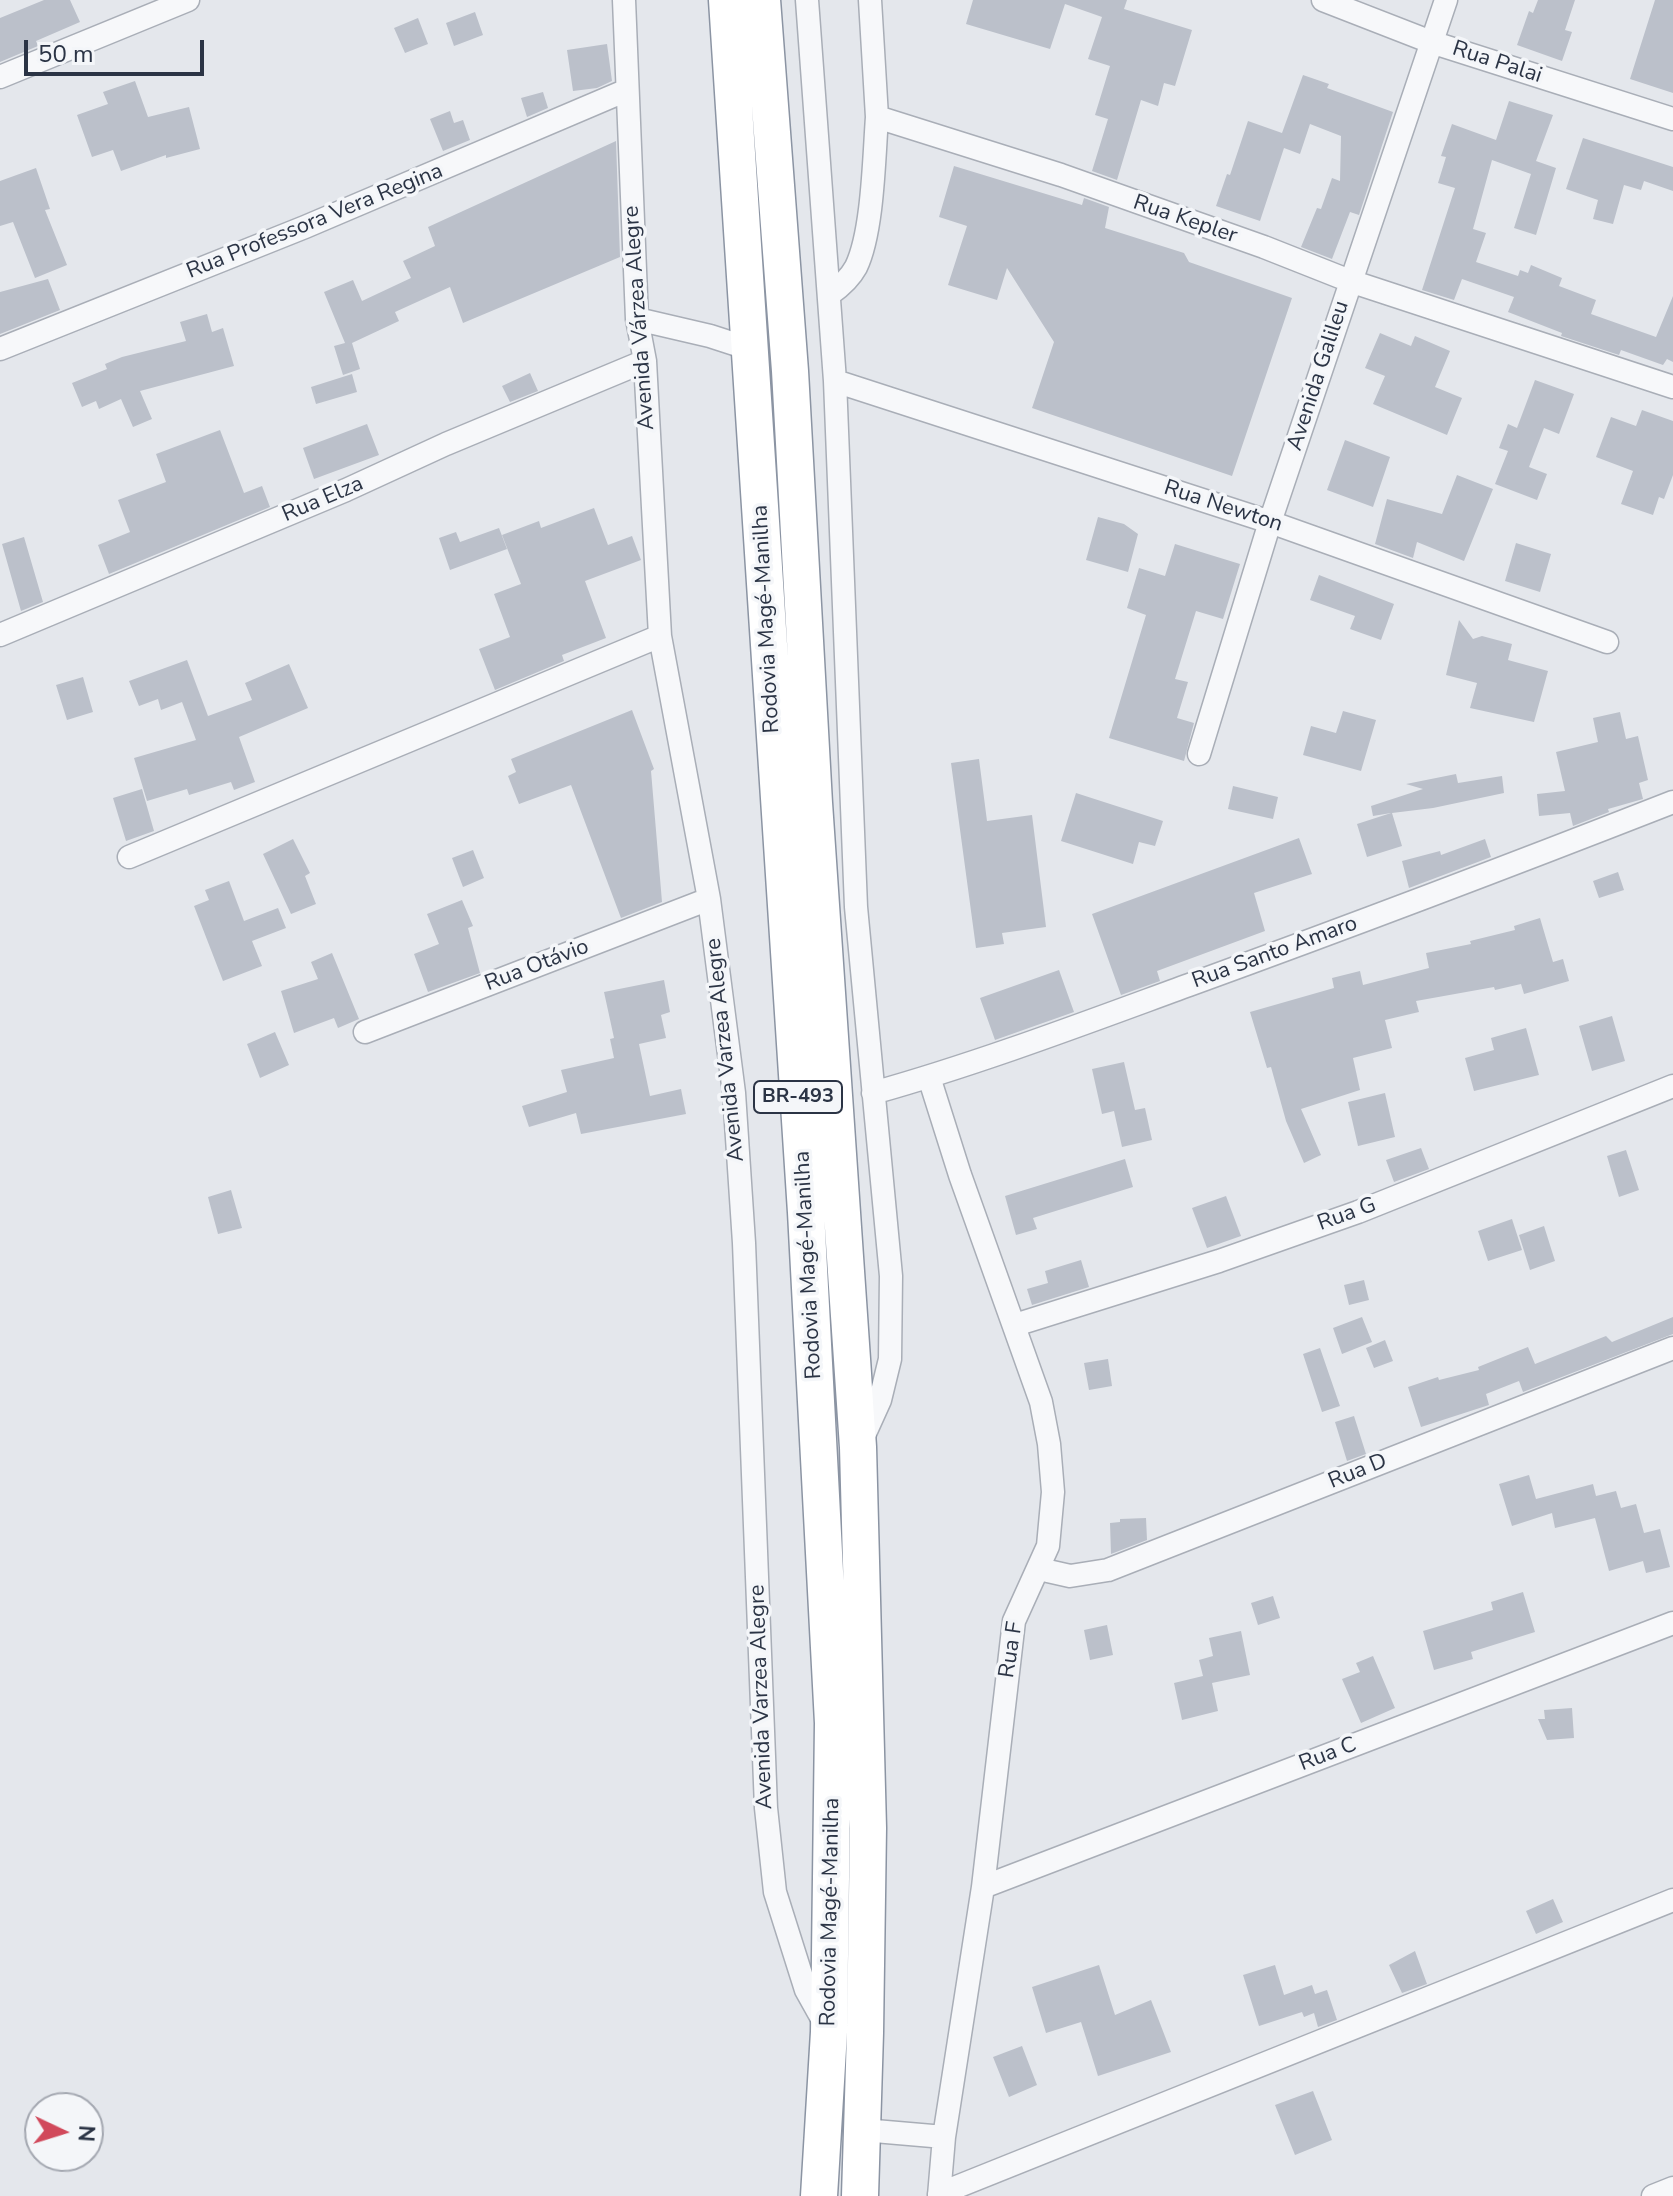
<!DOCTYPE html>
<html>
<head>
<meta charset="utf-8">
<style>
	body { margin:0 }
	#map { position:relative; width:1673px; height:2196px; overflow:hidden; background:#e4e7ec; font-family:"Nunito Sans",sans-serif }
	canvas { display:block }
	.north { position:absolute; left:24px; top:2092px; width:80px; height:80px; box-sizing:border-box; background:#f4f6f9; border:2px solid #a4a8b1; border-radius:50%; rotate:94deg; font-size:22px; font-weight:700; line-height:32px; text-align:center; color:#2b3445 }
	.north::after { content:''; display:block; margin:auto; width:28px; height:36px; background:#d1495b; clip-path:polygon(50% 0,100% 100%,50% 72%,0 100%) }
	.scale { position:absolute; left:24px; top:40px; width:180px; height:36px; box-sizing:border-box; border:4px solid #2b3445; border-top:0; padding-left:10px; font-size:24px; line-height:28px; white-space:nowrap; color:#2b3445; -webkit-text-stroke:6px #f4f6f9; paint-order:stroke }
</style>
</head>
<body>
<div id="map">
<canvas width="1673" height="2196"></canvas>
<div class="north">N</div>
<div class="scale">50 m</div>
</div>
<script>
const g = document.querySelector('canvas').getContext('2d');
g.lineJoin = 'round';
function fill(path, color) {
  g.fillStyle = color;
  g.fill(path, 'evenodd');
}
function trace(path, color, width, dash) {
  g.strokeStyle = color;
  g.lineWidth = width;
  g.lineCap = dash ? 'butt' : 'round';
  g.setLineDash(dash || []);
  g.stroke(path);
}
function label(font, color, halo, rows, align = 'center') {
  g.font = font + ' "Nunito Sans",sans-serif';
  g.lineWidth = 7;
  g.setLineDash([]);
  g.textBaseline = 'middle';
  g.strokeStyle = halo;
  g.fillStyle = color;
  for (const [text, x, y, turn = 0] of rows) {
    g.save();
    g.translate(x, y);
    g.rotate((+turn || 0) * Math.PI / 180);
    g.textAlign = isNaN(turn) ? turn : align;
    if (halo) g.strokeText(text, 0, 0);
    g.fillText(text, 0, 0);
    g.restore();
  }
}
const building = new Path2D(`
	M 44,0 L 70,0 L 80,22 L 36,41 L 38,46 L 0,62 L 0,18 Z
	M 973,0 L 1127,0 L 1124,9 L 1192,30 L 1175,86 L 1164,83 L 1158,106 L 1141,100 L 1117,180 L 1092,171 L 1108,119 L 1095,115 L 1110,66 L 1088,59 L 1102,17 L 1065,4 L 1050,49 L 966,24 Z
	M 1538,0 L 1575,0 L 1565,30 L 1572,32 L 1562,61 L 1517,45 L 1529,11 L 1533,13 Z
	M 1655,0 L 1673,0 L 1673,93 L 1630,79 Z
	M 475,12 L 483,35 L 454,46 L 446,23 Z
	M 418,18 L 428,44 L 405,53 L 394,28 Z
	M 607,44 L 612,81 L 597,88 L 573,91 L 567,50 Z
	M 1303,75 L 1329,84 L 1327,88 L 1393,112 L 1359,215 L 1350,212 L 1332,259 L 1301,247 L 1317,208 L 1321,209 L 1332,178 L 1340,181 L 1341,136 L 1310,124 L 1300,154 L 1284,148 L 1260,221 L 1216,206 L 1227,174 L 1230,175 L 1248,121 L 1282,133 Z
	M 135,81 L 148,117 L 189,107 L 200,149 L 166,158 L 166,155 L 121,171 L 113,150 L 92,157 L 77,115 L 108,104 L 103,92 Z
	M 543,92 L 548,108 L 527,117 L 521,98 Z
	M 1509,101 L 1553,115 L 1536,161 L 1556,168 L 1536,235 L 1514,228 L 1531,174 L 1492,160 L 1473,229 L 1486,233 L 1476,262 L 1518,276 L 1520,270 L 1528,273 L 1531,265 L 1562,278 L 1559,286 L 1596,300 L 1591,314 L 1656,337 L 1673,296 L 1673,362 L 1667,359 L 1663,365 L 1621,350 L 1619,355 L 1561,336 L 1562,333 L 1508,312 L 1514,297 L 1462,279 L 1454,300 L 1422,290 L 1455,188 L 1438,183 L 1446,157 L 1441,156 L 1452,124 L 1496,140 Z
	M 450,111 L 454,123 L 463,120 L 470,140 L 443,151 L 430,119 Z
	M 1583,138 L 1673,167 L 1673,191 L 1644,181 L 1641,190 L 1624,185 L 1613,224 L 1593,219 L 1598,200 L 1566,189 Z
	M 616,141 L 620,257 L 463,323 L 450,287 L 395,312 L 399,321 L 352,343 L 360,369 L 343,375 L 334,346 L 345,343 L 324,292 L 353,280 L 362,301 L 411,278 L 403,261 L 435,246 L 428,227 Z
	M 954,166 L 1082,205 L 1084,198 L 1109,207 L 1105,228 L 1184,253 L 1189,262 L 1292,298 L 1232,476 L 1032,408 L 1054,342 L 1007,268 L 997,300 L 948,285 L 967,226 L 939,217 Z
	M 36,168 L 50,209 L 45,210 L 67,265 L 35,278 L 13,222 L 0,226 L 0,181 Z
	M 48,279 L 60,310 L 0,334 L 0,292 Z
	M 207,314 L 212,332 L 223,328 L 234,366 L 140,391 L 152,419 L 133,427 L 121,399 L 99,409 L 96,401 L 82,407 L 72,383 L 107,369 L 105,364 L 122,357 L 186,341 L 180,322 Z
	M 1380,333 L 1411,346 L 1415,336 L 1450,351 L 1435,387 L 1462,398 L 1447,435 L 1373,404 L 1385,376 L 1365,368 Z
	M 530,373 L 538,391 L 510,402 L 502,386 Z
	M 352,374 L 357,392 L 316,404 L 311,387 Z
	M 1535,380 L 1574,394 L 1559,434 L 1544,428 L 1529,467 L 1547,474 L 1537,500 L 1495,484 L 1508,451 L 1499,448 L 1508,424 L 1517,428 Z
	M 1642,410 L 1673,421 L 1673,475 L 1664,499 L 1659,497 L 1653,515 L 1621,504 L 1633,471 L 1596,457 L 1611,417 L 1636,426 Z
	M 367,424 L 379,455 L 314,479 L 303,448 Z
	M 220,430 L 244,493 L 262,486 L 270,507 L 109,574 L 98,545 L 130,532 L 118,500 L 166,482 L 156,454 Z
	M 1345,440 L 1390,457 L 1373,507 L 1327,490 Z
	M 1457,475 L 1493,489 L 1464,561 L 1417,542 L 1413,558 L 1375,544 L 1387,499 L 1442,514 Z
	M 594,508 L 608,545 L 632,536 L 641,560 L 585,581 L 606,638 L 562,655 L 564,661 L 495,690 L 479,649 L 510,637 L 494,594 L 521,584 L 502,535 L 539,521 L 541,528 Z
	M 1098,517 L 1124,524 L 1138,534 L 1128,572 L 1086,560 Z
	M 499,528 L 507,549 L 450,570 L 439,538 L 456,532 L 460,542 Z
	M 24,537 L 43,602 L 21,611 L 2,544 Z
	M 1516,543 L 1551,554 L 1540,592 L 1505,581 Z
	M 1175,544 L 1240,564 L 1223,619 L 1196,611 L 1175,679 L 1188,682 L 1177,718 L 1194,723 L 1184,761 L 1109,738 L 1146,615 L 1127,608 L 1139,568 L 1165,576 Z
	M 1319,575 L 1394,604 L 1381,640 L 1350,629 L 1355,616 L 1310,600 Z
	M 1459,620 L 1473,639 L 1482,636 L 1512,644 L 1508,660 L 1548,671 L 1534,722 L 1470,708 L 1477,683 L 1446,675 Z
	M 187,660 L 208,716 L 252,700 L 245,683 L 289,664 L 308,708 L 239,737 L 255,782 L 234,790 L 231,782 L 189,795 L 187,789 L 147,801 L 134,758 L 196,740 L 182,702 L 161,710 L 158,699 L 139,706 L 129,681 Z
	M 83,677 L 93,712 L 67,720 L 56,685 Z
	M 632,710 L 654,769 L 651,771 L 662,902 L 621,918 L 571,785 L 519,804 L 508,776 L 516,772 L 511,759 Z
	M 1343,711 L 1376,720 L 1361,771 L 1303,755 L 1311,726 L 1336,733 Z
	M 1620,712 L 1626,739 L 1638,736 L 1648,780 L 1639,783 L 1643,799 L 1608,809 L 1609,812 L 1573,826 L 1570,813 L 1539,816 L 1537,794 L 1565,791 L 1556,752 L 1598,742 L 1593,718 Z
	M 979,759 L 987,821 L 1032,815 L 1046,927 L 1002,933 L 1004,944 L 976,948 L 951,763 Z
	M 1456,774 L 1458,783 L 1502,776 L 1504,793 L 1433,808 L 1392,813 L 1402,846 L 1367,857 L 1357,824 L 1391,813 L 1373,816 L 1371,806 L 1423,789 L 1406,784 Z
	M 1233,786 L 1278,797 L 1273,819 L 1228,809 Z
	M 142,789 L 154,831 L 126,841 L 113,798 Z
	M 1076,793 L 1163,821 L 1155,846 L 1139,842 L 1133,864 L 1061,841 Z
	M 1299,838 L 1312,874 L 1254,893 L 1265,931 L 1157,971 L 1160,981 L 1121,995 L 1092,914 Z
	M 293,839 L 310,873 L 305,876 L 316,904 L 291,914 L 263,854 Z
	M 1485,839 L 1491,857 L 1409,888 L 1402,861 L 1440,851 L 1441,855 Z
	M 473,850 L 484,878 L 463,887 L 452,858 Z
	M 1618,872 L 1624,890 L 1599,898 L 1593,881 Z
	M 229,881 L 244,921 L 278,908 L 286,928 L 252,941 L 262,966 L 223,981 L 194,906 L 209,900 L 205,890 Z
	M 462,900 L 473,926 L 468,928 L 480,973 L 428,992 L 414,954 L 439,944 L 427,914 Z
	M 1540,918 L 1553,962 L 1563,959 L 1569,981 L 1524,994 L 1521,984 L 1495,990 L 1494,987 L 1416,1001 L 1419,1012 L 1385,1020 L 1392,1048 L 1353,1058 L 1360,1090 L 1301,1109 L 1321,1155 L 1304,1163 L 1286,1121 L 1271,1067 L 1267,1068 L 1250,1012 L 1334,988 L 1332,978 L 1360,971 L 1363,985 L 1429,968 L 1426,953 L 1471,944 L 1470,941 L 1515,930 L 1514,926 Z
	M 332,953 L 359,1019 L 338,1028 L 334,1018 L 294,1033 L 281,991 L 318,979 L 311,962 Z
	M 1059,970 L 1074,1012 L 995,1040 L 980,998 Z
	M 664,980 L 670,1012 L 661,1015 L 666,1038 L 639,1044 L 650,1096 L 681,1089 L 686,1114 L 581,1134 L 576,1113 L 529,1127 L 522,1106 L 567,1092 L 561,1070 L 614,1058 L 610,1039 L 614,1038 L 604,992 Z
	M 1612,1016 L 1625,1061 L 1592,1071 L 1579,1026 Z
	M 1526,1028 L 1539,1075 L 1474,1091 L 1465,1058 L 1494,1050 L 1491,1038 Z
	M 275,1032 L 289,1065 L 260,1078 L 247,1044 Z
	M 1124,1062 L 1135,1110 L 1145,1108 L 1152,1140 L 1122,1147 L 1114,1111 L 1102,1114 L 1092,1069 Z
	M 1385,1093 L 1395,1137 L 1358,1146 L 1348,1102 Z
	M 1421,1148 L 1429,1169 L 1394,1182 L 1386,1160 Z
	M 1626,1150 L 1639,1190 L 1619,1197 L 1607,1156 Z
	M 1125,1159 L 1133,1187 L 1033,1218 L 1037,1229 L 1016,1235 L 1005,1196 Z
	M 231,1190 L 242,1228 L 218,1234 L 208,1197 Z
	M 1226,1196 L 1241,1236 L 1207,1248 L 1192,1208 Z
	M 1512,1219 L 1522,1250 L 1488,1261 L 1478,1231 Z
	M 1544,1226 L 1555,1261 L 1530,1270 L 1519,1235 Z
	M 1081,1260 L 1089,1287 L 1032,1305 L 1027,1289 L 1048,1283 L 1045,1271 Z
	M 1364,1280 L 1369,1300 L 1349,1305 L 1344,1285 Z
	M 1362,1317 L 1372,1342 L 1342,1354 L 1333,1328 Z
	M 1673,1317 L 1673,1334 L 1523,1392 L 1519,1381 L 1486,1394 L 1489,1405 L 1421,1427 L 1408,1387 L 1438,1377 L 1439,1380 L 1479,1370 L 1478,1367 L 1528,1347 L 1535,1364 L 1606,1336 L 1612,1342 Z
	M 1385,1340 L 1393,1361 L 1374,1368 L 1366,1348 Z
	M 1320,1348 L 1340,1406 L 1322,1412 L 1303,1354 Z
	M 1108,1359 L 1112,1386 L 1089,1390 L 1084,1363 Z
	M 1354,1416 L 1366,1454 L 1347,1461 L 1335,1422 Z
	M 1529,1475 L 1536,1499 L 1593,1484 L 1596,1496 L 1616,1491 L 1621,1508 L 1636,1504 L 1644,1533 L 1660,1529 L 1670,1567 L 1646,1573 L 1643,1561 L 1609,1571 L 1595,1518 L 1555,1528 L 1552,1513 L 1512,1526 L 1499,1484 Z
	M 1146,1518 L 1147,1540 L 1111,1554 L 1110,1523 L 1120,1522 L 1120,1519 Z
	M 1523,1592 L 1535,1632 L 1471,1652 L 1473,1659 L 1434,1670 L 1423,1631 L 1493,1610 L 1491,1602 Z
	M 1273,1596 L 1280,1618 L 1258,1625 L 1251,1603 Z
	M 1107,1625 L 1113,1655 L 1090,1660 L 1084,1630 Z
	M 1241,1631 L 1250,1675 L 1212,1683 L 1218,1711 L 1182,1720 L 1174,1683 L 1203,1676 L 1199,1660 L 1213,1656 L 1209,1638 Z
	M 1373,1656 L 1395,1708 L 1361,1723 L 1342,1679 L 1360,1672 L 1356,1663 Z
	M 1572,1708 L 1574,1738 L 1547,1740 L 1538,1719 L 1545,1719 L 1544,1710 Z
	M 1553,1899 L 1563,1922 L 1536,1934 L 1526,1911 Z
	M 1415,1951 L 1427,1984 L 1402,1993 L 1389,1965 Z
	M 1099,1965 L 1115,2015 L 1151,2000 L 1171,2052 L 1098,2076 L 1081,2022 L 1046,2033 L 1032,1987 Z
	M 1275,1965 L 1284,1995 L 1312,1985 L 1315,1994 L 1327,1990 L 1337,2020 L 1318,2027 L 1314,2013 L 1304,2017 L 1302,2012 L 1259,2026 L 1243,1975 Z
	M 1022,2046 L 1037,2085 L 1009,2097 L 993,2057 Z
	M 1313,2091 L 1332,2140 L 1295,2155 L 1275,2105 Z`);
const minor = new Path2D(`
	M 624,0 L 637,319 L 645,361 L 660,636 L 709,899 L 734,1093 L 744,1243 L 766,1808 L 775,1892 L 806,1990 L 825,2024
	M 807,0 L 835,381 L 856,907 L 891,1276 L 890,1359 L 880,1400 L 861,1442
	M 870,0 L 877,117
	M 1323,0 L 1431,42 L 1673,119
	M 0,77 L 188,0
	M 830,294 C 840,287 850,278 856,267 C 873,232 874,157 877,117 L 1061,175 L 1264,247 L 1350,281 L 1673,387
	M 637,319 L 710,336 L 750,349
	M 0,349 L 305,227 L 627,90
	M 835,381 L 1270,522 L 1607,642
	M 0,635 L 346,490 L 446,444 L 645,361
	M 1199,754 L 1270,522 L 1446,0
	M 129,857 L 660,636
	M 365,1032 L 709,899
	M 929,1077 L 960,1175 L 1041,1402 L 1049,1444 L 1053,1492 L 1048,1546 L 1014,1621 L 983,1887 L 944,2137 L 939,2196
	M 873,1093 C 980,1063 1085,1023 1189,985 C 1351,926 1512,865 1673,802
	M 1015,1325 L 1219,1261 L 1358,1212 L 1673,1086
	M 1039,1569 L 1070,1576 L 1108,1570 L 1673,1348
	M 983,1887 L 1673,1623
	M 863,2130 L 944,2137
	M 939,2194 L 1673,1900
	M 1653,2196 L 1673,2188`);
const trunk = new Path2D(`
	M 727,0 L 806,1212 L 833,1723 L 829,2032 L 819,2196
	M 762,0 L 790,371 L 814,803 L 858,1447 L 868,1828 L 865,2033 L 860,2196`);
const shields = [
	[798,1097,88]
];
const shieldNames = [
	["BR-493",798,1097]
];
const streetNames = [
	["Rua Palai",1497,63,18],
	["Rua Kepler",1185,220,19],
	["Rua Professora Vera Regina",315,222,-22],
	["Avenida Várzea Alegre",640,318,-94],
	["Avenida Galileu",1319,376,-72],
	["Rua Elza",323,500,-23],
	["Rua Newton",1223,507,18],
	["Rodovia Magé-Manilha",767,619,-93],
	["Rua Santo Amaro",1275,953,-20],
	["Rua Otávio",537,966,-21],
	["Avenida Varzea Alegre",726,1050,-96],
	["Rua G",1347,1215,-20],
	["Rodovia Magé-Manilha",809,1265,-93],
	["Rua D",1358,1472,-22],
	["Rua F",1012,1650,-81],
	["Avenida Varzea Alegre",762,1697,-92],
	["Rua C",1328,1755,-21],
	["Rodovia Magé-Manilha",831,1912,-89]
];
fill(building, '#bbc0ca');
trace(minor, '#a9aeb7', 25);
trace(trunk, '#8b94a3', 39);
trace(minor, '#f7f8fa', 22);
trace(trunk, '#fff', 36);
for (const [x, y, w] of shields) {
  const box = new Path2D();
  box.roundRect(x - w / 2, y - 16, w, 32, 6);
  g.fillStyle = '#f4f6f9';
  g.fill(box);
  trace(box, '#2b3445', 2);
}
label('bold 20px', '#2b3445', null, shieldNames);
label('22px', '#2b3445', '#f4f6f9', streetNames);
</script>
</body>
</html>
